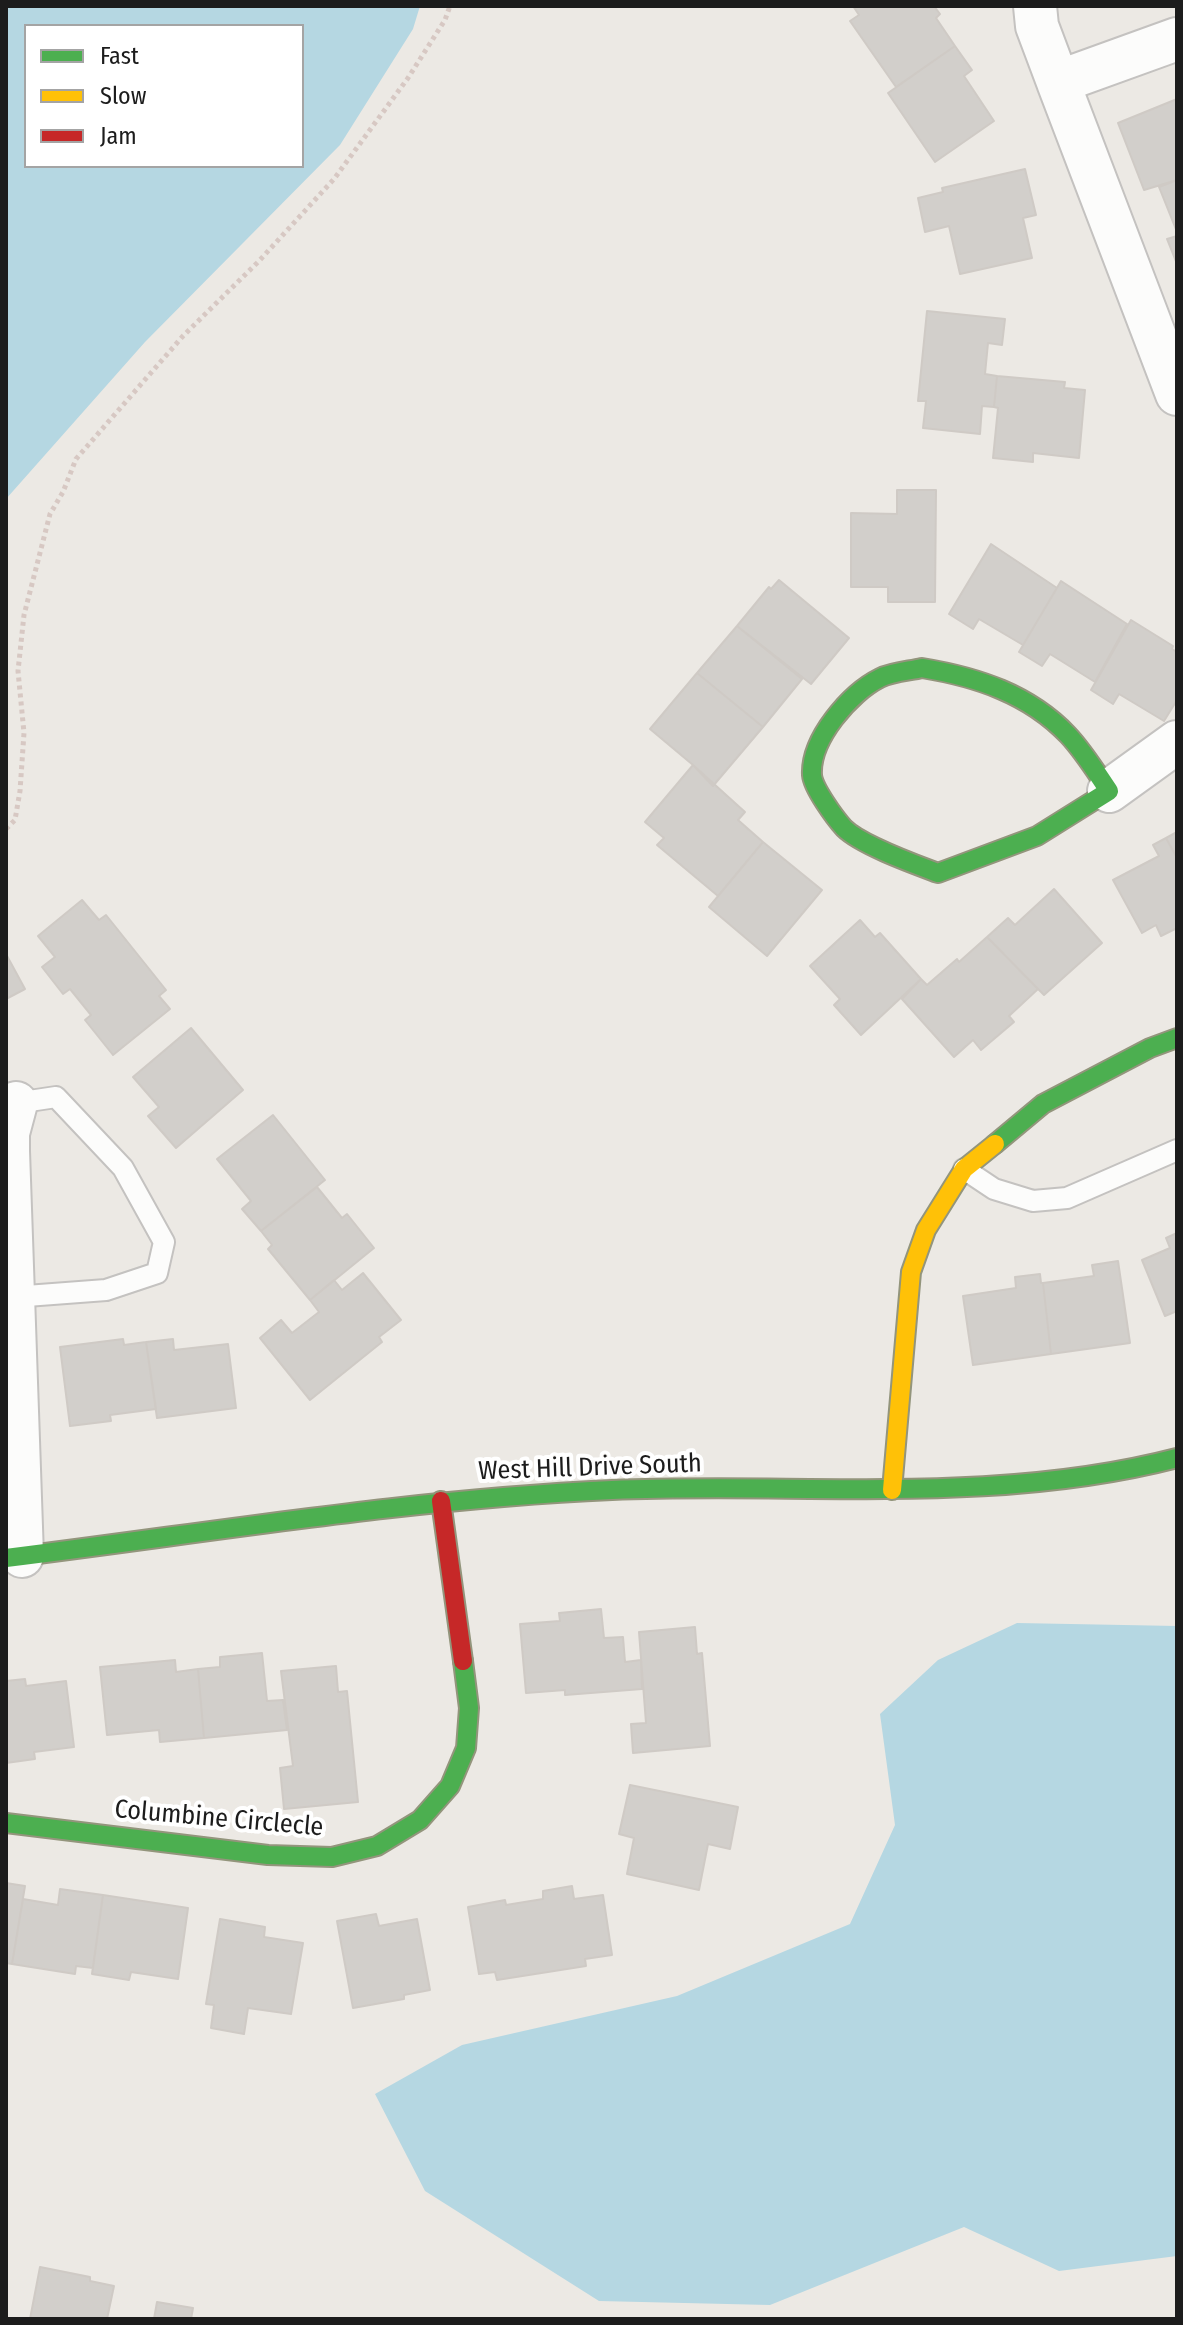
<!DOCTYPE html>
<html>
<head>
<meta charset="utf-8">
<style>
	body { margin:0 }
	#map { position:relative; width:1183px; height:2325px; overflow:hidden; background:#ece9e4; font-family:"Fira Sans Condensed",sans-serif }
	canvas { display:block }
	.frame { position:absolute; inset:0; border:8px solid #1c1c1c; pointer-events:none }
	.legend { position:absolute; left:24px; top:24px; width:280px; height:144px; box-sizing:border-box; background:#fff; border:2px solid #a4a4a4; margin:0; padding:10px 14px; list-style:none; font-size:24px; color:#1c1c1c }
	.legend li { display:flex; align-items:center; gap:16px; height:40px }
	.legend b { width:40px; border:2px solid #a4a4a4 }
</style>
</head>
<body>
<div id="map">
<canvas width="1183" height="2325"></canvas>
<div class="frame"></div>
<ul class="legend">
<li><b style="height:10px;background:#4caf50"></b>Fast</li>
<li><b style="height:10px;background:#ffc107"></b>Slow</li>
<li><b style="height:10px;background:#c62828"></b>Jam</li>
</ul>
</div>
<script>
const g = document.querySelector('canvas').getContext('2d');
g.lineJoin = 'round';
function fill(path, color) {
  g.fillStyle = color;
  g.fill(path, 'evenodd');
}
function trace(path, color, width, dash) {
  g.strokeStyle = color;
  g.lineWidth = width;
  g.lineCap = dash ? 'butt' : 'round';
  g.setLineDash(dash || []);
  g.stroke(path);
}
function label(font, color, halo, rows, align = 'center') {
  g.font = font + ' "Fira Sans Condensed",sans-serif';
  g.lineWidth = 8;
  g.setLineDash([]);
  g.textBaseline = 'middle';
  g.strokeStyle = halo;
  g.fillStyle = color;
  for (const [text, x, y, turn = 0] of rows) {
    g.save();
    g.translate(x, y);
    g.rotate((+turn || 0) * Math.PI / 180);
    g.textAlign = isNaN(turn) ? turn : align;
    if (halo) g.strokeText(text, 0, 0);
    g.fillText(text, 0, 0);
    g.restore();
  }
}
const water = new Path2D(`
	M 6,6 L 420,6 L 413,29 L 340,145 L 145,342 L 6,499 ZM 26,26 L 302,26 L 302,166 L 26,166 Z
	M 1017,1623 L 1177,1626 L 1177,2256 L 1059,2271 L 964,2227 L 770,2305 L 599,2301 L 425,2191 L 375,2094 L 462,2045 L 677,1996 L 850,1924 L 895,1825 L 880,1714 L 938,1660 Z`);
const building = new Path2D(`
	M 853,6 L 934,6 L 940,14 L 936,18 L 955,46 L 896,87 L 850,21 L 859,15 Z
	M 955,46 L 972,70 L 964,76 L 994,121 L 935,162 L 888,93 Z
	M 1177,99 L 1177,180 L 1144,190 L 1118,123 Z
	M 1025,169 L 1036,215 L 1023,218 L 1032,258 L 960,274 L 949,226 L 925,232 L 918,198 L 943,192 L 942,188 Z
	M 1177,180 L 1177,232 L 1159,187 Z
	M 1177,236 L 1177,264 L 1167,239 Z
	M 927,311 L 1005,319 L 1002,345 L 988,343 L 985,374 L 997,376 L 994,407 L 982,406 L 980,434 L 923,428 L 926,401 L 918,401 Z
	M 997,376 L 1065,382 L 1064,388 L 1085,390 L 1079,458 L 1033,453 L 1033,462 L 993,458 L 998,408 L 994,407 Z
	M 897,490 L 936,490 L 935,602 L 888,602 L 888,587 L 851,587 L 851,513 L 897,514 Z
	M 991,544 L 1057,588 L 1023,645 L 979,619 L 973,629 L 949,614 Z
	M 779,580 L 849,638 L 811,684 L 737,626 L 769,587 L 771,589 Z
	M 1061,581 L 1127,624 L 1095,682 L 1050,654 L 1042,666 L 1019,652 Z
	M 1131,620 L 1173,646 L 1172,649 L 1177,652 L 1177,700 L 1164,721 L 1119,694 L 1113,704 L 1091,690 Z
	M 737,626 L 802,679 L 763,727 L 697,673 Z
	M 697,673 L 763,727 L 713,786 L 693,765 L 650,729 Z
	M 693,765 L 745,812 L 738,820 L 763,842 L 718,896 L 657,845 L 664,838 L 645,822 Z
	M 1177,832 L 1177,858 L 1166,838 Z
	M 1166,838 L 1177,858 L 1177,928 L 1161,936 L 1156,925 L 1142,933 L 1113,880 L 1159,856 L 1153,845 Z
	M 763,842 L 822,890 L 767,956 L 709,907 Z
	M 1054,889 L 1102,943 L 1044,995 L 987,937 L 1008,918 L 1015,925 Z
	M 82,900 L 99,920 L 106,915 L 166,990 L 159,996 L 170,1009 L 113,1055 L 85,1020 L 91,1015 L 70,989 L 63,994 L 42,967 L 55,957 L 38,936 Z
	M 860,920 L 875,937 L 880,933 L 921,979 L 861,1035 L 834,1005 L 840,999 L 810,966 Z
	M 987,937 L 1038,989 L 1009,1016 L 1014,1022 L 981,1050 L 973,1040 L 954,1057 L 902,999 L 921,979 L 927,985 L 957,959 L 959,962 Z
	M 6,954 L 25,989 L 6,999 Z
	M 191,1028 L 243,1090 L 176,1148 L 148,1116 L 159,1107 L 133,1077 Z
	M 273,1115 L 325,1180 L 261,1231 L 242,1209 L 251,1201 L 217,1159 Z
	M 317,1187 L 342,1218 L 347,1214 L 374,1248 L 310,1300 L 268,1249 L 272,1245 L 261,1231 Z
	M 1177,1233 L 1177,1311 L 1165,1316 L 1142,1260 L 1170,1248 L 1166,1238 Z
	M 1118,1261 L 1130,1343 L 1051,1354 L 1043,1283 L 1094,1276 L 1092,1265 Z
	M 363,1273 L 401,1320 L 379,1337 L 382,1342 L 310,1400 L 260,1338 L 281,1320 L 292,1333 L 319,1312 L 310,1300 L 334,1280 L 342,1290 Z
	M 1040,1274 L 1041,1283 L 1043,1283 L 1051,1354 L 973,1365 L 963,1296 L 1016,1288 L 1015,1277 Z
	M 123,1339 L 124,1345 L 146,1342 L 156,1409 L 110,1415 L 111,1421 L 70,1426 L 60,1347 Z
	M 173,1339 L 174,1350 L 228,1344 L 236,1408 L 157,1418 L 146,1342 Z
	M 601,1609 L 604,1638 L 623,1637 L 625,1662 L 641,1660 L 642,1689 L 565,1695 L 565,1690 L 526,1693 L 520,1624 L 560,1621 L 559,1613 Z
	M 695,1627 L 697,1654 L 702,1653 L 710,1746 L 633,1753 L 631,1724 L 646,1723 L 639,1632 Z
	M 262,1653 L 267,1701 L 283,1700 L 287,1730 L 204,1738 L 198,1669 L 220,1667 L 220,1657 Z
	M 175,1660 L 176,1672 L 198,1669 L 204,1738 L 160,1742 L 159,1730 L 107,1735 L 100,1667 Z
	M 336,1666 L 338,1692 L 347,1691 L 358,1802 L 284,1809 L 280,1768 L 293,1766 L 281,1671 Z
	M 25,1679 L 26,1686 L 66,1681 L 74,1747 L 34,1752 L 35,1759 L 6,1763 L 6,1681 Z
	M 630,1785 L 738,1807 L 730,1849 L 708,1844 L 699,1890 L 627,1874 L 634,1838 L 619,1834 Z
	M 6,1883 L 25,1886 L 12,1964 L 6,1963 Z
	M 572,1886 L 574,1899 L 603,1895 L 612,1955 L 585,1959 L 586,1966 L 497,1980 L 495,1972 L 479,1974 L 468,1907 L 505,1900 L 506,1905 L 543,1899 L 543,1891 Z
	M 60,1889 L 103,1895 L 93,1968 L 76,1966 L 75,1974 L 12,1964 L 23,1899 L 58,1905 Z
	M 103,1895 L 188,1908 L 178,1979 L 131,1972 L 129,1980 L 92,1974 Z
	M 376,1914 L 379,1926 L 417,1919 L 430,1990 L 404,1995 L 404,1999 L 353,2008 L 337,1921 Z
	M 220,1919 L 265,1927 L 264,1937 L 303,1943 L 291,2014 L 248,2008 L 244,2034 L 211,2028 L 214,2005 L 206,2004 Z
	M 40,2267 L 90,2277 L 90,2281 L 114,2286 L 107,2319 L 30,2319 Z
	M 157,2302 L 193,2308 L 191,2319 L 154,2319 Z`);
const path = new Path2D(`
	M 6,829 L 15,820 L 20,791 L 24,733 L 18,671 L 24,615 L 50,514 L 63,492 L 76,459 L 183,336 L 259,261 L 334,179 L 408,78 L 445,20 L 450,6`);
const lane = new Path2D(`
	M 964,1169 L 994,1189 L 1033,1201 L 1067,1198 L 1177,1150
	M 13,1297 L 106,1290 L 157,1273 L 164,1242 L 123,1168 L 56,1097 L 16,1103`);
const street = new Path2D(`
	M 1035,6 L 1037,26 L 1058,82 L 1177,39
	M 1058,82 L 1177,394
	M 1109,791 L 1177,742
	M 16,1103 L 8,1133 L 8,1151 L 22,1556`);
const fast = new Path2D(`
	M 922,668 C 977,677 1029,694 1068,735 C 1084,752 1096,772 1109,791 L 1037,836 L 938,873 C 914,864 861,845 844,828 C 835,818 813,788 812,775 C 810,739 850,693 880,678 C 892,672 909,671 922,668 Z
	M 995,1144 L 1043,1104 L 1150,1048 L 1177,1038
	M 6,1558 C 208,1533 408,1499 612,1490 C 800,1482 993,1506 1177,1458
	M 6,1823 L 268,1855 L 332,1857 L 377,1846 L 420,1820 L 450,1786 L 466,1748 L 469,1708 L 463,1661`);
const slow = new Path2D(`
	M 892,1490 L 911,1272 L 926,1230 L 964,1169 L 995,1144`);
const jam = new Path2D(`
	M 441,1501 L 463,1661`);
const streetNames = [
	["West Hill Drive South",590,1468,-2],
	["Columbine Circlecle",219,1819,5]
];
fill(water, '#b5d7e2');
fill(building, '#d2cfcb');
trace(building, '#cfcac5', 2);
trace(lane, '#c4c2c0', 24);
trace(street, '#c4c2c0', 46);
trace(fast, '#93957c', 22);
trace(slow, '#93957c', 22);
trace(jam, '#93957c', 22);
trace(path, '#d7c8c3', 5, [4, 4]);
trace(lane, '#fcfcfb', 20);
trace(street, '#fcfcfb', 42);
trace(fast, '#4caf50', 18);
trace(slow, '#ffc107', 18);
trace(jam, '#c62828', 18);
label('26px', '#1c1c1c', '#fff', streetNames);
</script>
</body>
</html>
